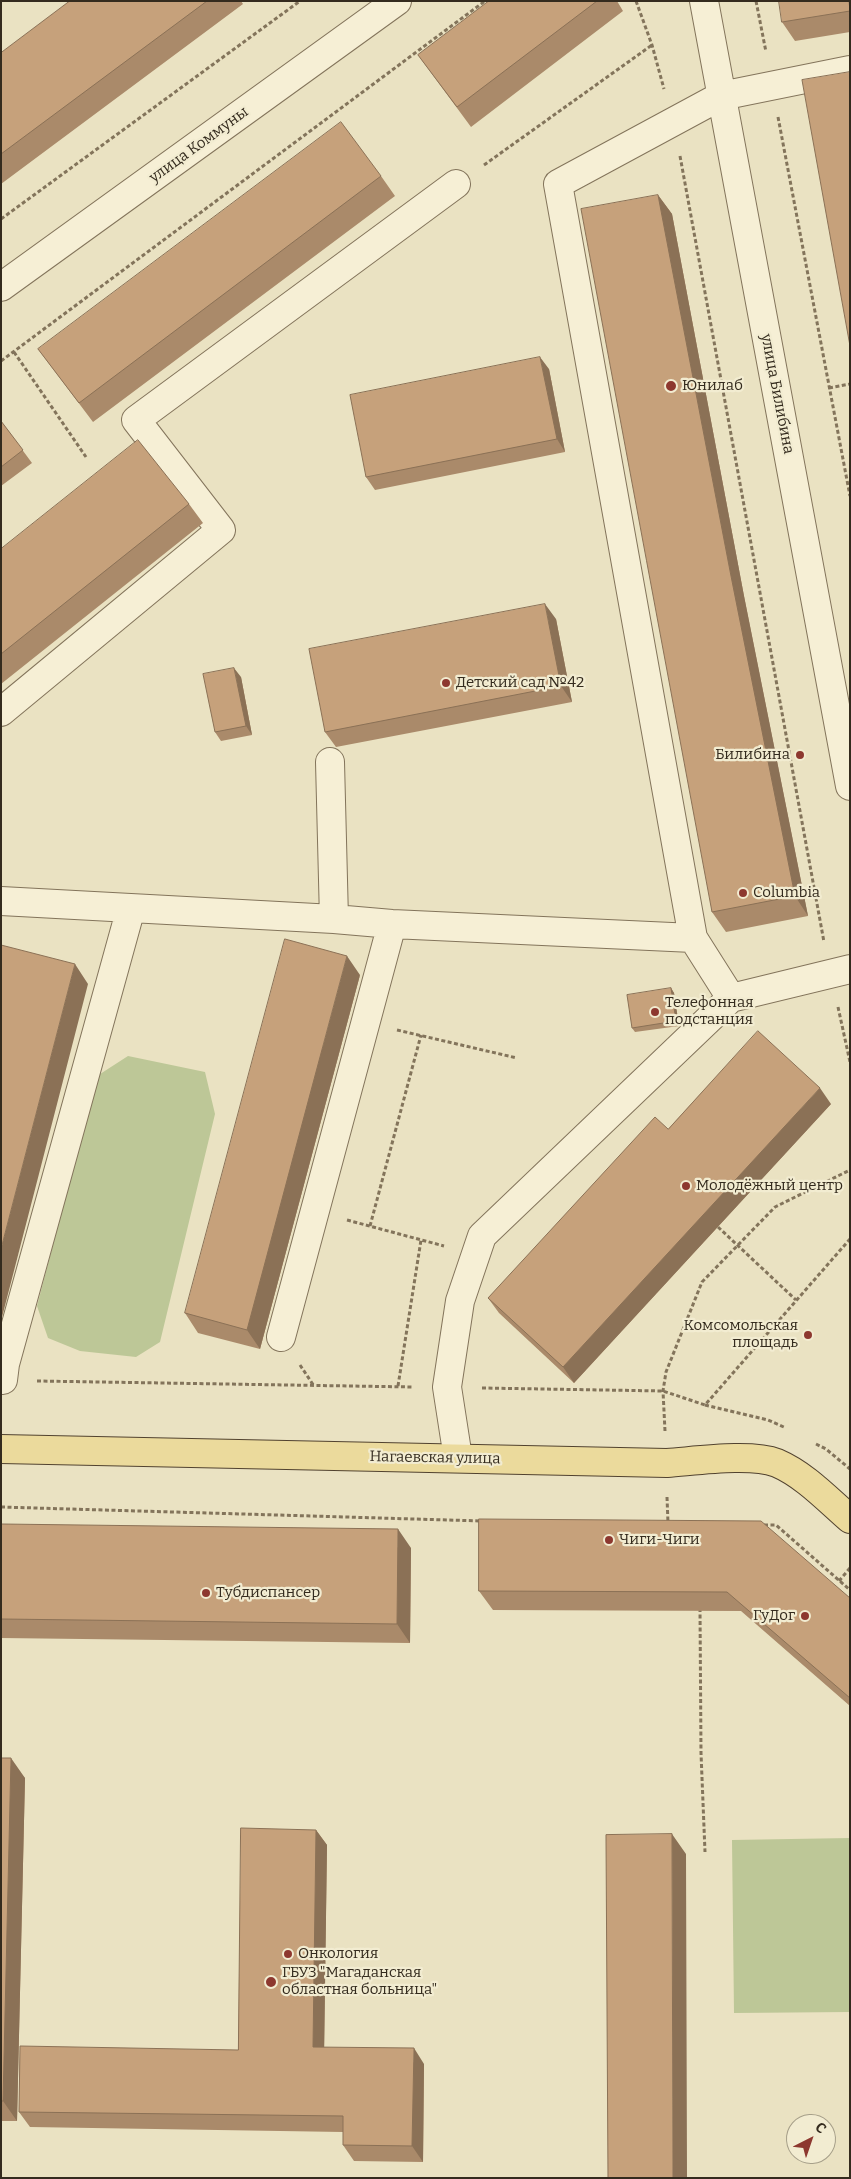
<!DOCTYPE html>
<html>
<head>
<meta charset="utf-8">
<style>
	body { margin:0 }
	#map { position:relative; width:851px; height:2179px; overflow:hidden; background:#eae2c2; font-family:Bitter,serif }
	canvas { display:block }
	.frame { position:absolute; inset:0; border:2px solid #342b1e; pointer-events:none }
	.north { position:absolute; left:786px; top:2114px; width:50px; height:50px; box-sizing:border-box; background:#f2ecd1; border:1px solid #a69f89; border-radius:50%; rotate:41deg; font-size:14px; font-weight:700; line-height:20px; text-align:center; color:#342b1e }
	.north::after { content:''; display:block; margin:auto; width:18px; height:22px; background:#8d382f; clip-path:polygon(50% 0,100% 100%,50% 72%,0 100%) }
</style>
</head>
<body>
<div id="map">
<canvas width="851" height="2179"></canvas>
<div class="frame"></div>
<div class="north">С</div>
</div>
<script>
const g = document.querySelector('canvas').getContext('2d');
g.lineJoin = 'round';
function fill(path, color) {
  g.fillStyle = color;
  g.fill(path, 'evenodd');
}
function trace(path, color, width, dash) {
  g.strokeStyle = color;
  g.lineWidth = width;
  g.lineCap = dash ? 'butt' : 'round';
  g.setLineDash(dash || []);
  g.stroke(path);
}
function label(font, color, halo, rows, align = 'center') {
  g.font = font + ' Bitter,serif';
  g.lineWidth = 4.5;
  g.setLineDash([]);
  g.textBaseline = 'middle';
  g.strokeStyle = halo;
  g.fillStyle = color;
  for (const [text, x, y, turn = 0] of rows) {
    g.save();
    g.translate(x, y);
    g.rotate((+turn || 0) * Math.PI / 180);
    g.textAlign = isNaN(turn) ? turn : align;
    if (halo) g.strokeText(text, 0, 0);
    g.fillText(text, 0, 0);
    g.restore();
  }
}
const green = new Path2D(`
	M 128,1056 L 205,1072 L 215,1114 L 160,1342 L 136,1357 L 80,1351 L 48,1338 L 37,1306 L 97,1076 Z
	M 850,1838 L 850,2012 L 734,2013 L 732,1840 Z`);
const path = new Path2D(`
	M 636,1 L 652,45 L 664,89
	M 756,1 L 766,52
	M 778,117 L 850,496
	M 680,156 L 824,942
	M 484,165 L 652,45
	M 1,219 L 300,1
	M 14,352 L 86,457
	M 1,361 L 485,1
	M 829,388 L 850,384
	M 838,1007 L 850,1062
	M 397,1030 L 517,1058
	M 347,1220 L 444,1246
	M 370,1226 L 421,1035
	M 718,1227 L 796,1300
	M 300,1365 L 314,1386
	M 37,1381 L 413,1387
	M 398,1386 L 421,1240
	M 482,1388 L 663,1391 L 705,1405 L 850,1239
	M 705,1405 L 768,1420 L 786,1428
	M 665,1431 L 663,1391 L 666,1372 L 702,1282 L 775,1207 L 850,1170
	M 816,1444 L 826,1449 L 850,1469
	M 667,1497 L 668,1523
	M 1,1507 L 483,1521
	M 764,1525 L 776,1525 L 850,1590
	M 839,1581 L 850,1568
	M 700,1608 L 701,1753 L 705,1852`);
const minor = new Path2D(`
	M 704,1 L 850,786
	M 1,287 L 397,1
	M 1,712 L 221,530 L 136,420 L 456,184
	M 330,762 L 334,919
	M 1,901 L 334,919 L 392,924 L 693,938 L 731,998
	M 693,938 L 558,184 L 721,96 L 850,70
	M 281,1337 L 392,924
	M 3,1380 L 5,1364 L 131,908
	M 458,1458 L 447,1387 L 460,1301 L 482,1236 L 731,998 L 850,969`);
const major = new Path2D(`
	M 1,1449 L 667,1463 C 696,1461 751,1453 777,1463 C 805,1475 828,1500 850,1519`);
const wall = new Path2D(`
	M 70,1 L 241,1 L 243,4 L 1,184 L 1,53 Z
	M 489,1 L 617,1 L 623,11 L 471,127 L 418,55 Z
	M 850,1 L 850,32 L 795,41 L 782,22 Z
	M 381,176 L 395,196 L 93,422 L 38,349 Z
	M 658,195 L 672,214 L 744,596 L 808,916 L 726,932 L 712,912 Z
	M 549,369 L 565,452 L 375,490 L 366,477 Z
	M 1,421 L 32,463 L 1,486 Z
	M 189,504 L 203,523 L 1,684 L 1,549 Z
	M 556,619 L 572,702 L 336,747 L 325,732 Z
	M 241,677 L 252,735 L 221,741 L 215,732 Z
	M 360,975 L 260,1349 L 198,1333 L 185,1313 Z
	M 671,988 L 674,993 L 679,1026 L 635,1032 L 632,1028 Z
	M 831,1104 L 574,1383 L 499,1313 L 488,1298 L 668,1129 Z
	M 479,1519 L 850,1598 L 850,1706 L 741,1611 L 493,1610 L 479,1591 Z
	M 1,1524 L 411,1548 L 410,1643 L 1,1638 Z
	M 1,1758 L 25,1778 L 17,2121 L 1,2121 Z
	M 316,1830 L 327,1845 L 324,2047 L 424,2064 L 423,2162 L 354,2161 L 343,2145 L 343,2132 L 30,2127 L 19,2112 L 238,2050 Z`);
const shadedWall = new Path2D(`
	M 658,195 L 672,214 L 744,596 L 808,916 L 795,896 L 731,576 Z
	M 540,357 L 549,369 L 565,452 L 557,439 Z
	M 545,604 L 556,619 L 572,702 L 561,686 Z
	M 234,668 L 241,677 L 252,735 L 246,726 Z
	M 347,956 L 360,975 L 260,1349 L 247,1330 Z
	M 75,964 L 88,984 L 1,1321 L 1,1249 Z
	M 671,988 L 674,993 L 679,1026 L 676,1021 Z
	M 820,1088 L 831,1104 L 574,1383 L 563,1367 Z
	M 398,1529 L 411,1548 L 410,1643 L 397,1624 Z
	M 11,1758 L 25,1778 L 17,2121 L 3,2101 Z
	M 316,1830 L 327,1845 L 324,2062 L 313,2047 Z
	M 672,1834 L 686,1854 L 687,2178 L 673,2178 Z
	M 414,2048 L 424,2064 L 423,2162 L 412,2146 Z`);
const building = new Path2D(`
	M 70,1 L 207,1 L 1,154 L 1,53 Z
	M 489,1 L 597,1 L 457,107 L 418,55 Z
	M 779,1 L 849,1 L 850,11 L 782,22 Z
	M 850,72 L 850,346 L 802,80 Z
	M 341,122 L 381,176 L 79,403 L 38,349 Z
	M 658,195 L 731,576 L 795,896 L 712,912 L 581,209 Z
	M 540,357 L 557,439 L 366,477 L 350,395 Z
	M 1,421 L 23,450 L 1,467 Z
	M 138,440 L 189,504 L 1,654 L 1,549 Z
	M 545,604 L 561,686 L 325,732 L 309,649 Z
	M 234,668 L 246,726 L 215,732 L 203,674 Z
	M 285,939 L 347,956 L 247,1330 L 185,1313 Z
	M 1,945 L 75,964 L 1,1249 Z
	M 671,988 L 676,1021 L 632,1028 L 627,995 Z
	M 758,1031 L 820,1088 L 563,1367 L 488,1298 L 655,1117 L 668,1129 Z
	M 479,1519 L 761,1521 L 850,1598 L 850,1698 L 727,1592 L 479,1591 Z
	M 1,1524 L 398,1529 L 397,1624 L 1,1619 Z
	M 1,1758 L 11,1758 L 3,2101 L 1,2101 Z
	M 241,1828 L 316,1830 L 313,2047 L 414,2048 L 412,2146 L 343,2145 L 343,2116 L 19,2112 L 20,2046 L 238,2050 Z
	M 672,1834 L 673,2178 L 608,2178 L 606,1835 Z`);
const markers = [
	[671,386,6,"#8d382f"],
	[446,683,5,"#8d382f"],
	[800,755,5,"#8d382f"],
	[743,893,5,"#8d382f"],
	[655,1012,5,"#8d382f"],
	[686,1186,5,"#8d382f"],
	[808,1335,5,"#8d382f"],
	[609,1540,5,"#8d382f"],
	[206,1593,5,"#8d382f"],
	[805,1616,5,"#8d382f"],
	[288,1954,5,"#8d382f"],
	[271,1982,6,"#8d382f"]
];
const streetNames = [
	["улица Коммуны",199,145,-36],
	["улица Билибина",777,394,79],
	["Нагаевская улица",435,1458,1]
];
const poiNames = [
	["Юнилаб",682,386],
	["Детский сад №42",456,683],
	["Билибина",790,755,"right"],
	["Columbia",753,893],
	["Телефонная",665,1003],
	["подстанция",665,1020],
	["Молодёжный центр",696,1186],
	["Комсомольская",798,1326,"right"],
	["площадь",798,1343,"right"],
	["Чиги-Чиги",619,1540],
	["Тубдиспансер",216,1593],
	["ГуДог",795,1616,"right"],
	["Онкология",298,1954],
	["ГБУЗ \"Магаданская",282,1973],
	["областная больница\"",282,1990]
];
fill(green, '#bdc797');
trace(minor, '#83745b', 30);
trace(major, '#51422f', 30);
trace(path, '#83745b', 3, [4, 2.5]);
trace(minor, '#f6efd5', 28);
trace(major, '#ebda9c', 28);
fill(wall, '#aa8a6a');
fill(shadedWall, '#8b7156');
fill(building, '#c6a17b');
trace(building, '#8b7156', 1);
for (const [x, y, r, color] of markers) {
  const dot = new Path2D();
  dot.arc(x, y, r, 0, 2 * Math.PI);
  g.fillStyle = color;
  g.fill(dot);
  trace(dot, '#f2ecd1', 2);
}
label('15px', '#342b1e', '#f2ecd1', streetNames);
label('15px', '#342b1e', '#f2ecd1', poiNames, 'left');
</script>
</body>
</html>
